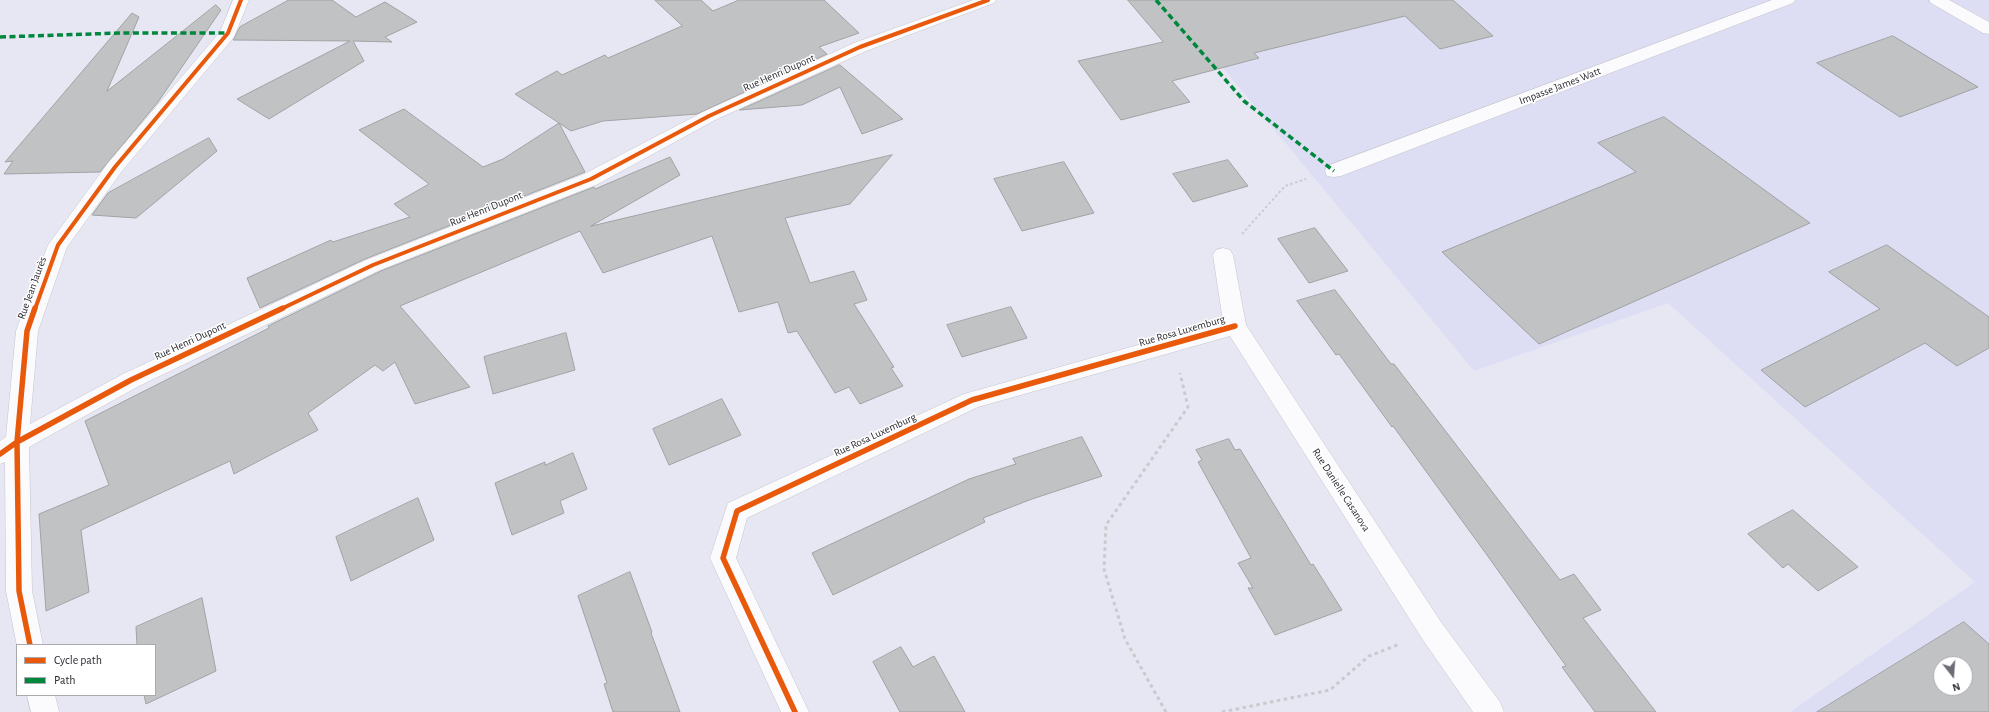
<!DOCTYPE html>
<html>
<head>
<meta charset="utf-8">
<style>
	body { margin:0 }
	#map { position:relative; width:1989px; height:712px; overflow:hidden; background:#e7e7f3; font-family:"Alegreya Sans",sans-serif }
	canvas { display:block }
	.legend { position:absolute; left:16px; top:644px; width:140px; height:52px; box-sizing:border-box; background:#fff; border:1px solid #aaaaad; margin:0; padding:5px 7px; list-style:none; font-size:12px; color:#2a2a32 }
	.legend li { display:flex; align-items:center; gap:8px; height:20px }
	.legend b { width:20px; border:1px solid #aaaaad }
	.north { position:absolute; left:1933px; top:656px; width:40px; height:40px; box-sizing:border-box; background:#fff; border:1px solid #aaaaad; border-radius:50%; rotate:163deg; font-size:11px; font-weight:700; line-height:16px; text-align:center; color:#2a2a32 }
	.north::after { content:''; display:block; margin:auto; width:14px; height:18px; background:#6c6c76; clip-path:polygon(50% 0,100% 100%,50% 72%,0 100%) }
</style>
</head>
<body>
<div id="map">
<canvas width="1989" height="712"></canvas>
<ul class="legend">
<li><b style="height:5px;background:#e8590c"></b>Cycle path</li>
<li><b style="height:5px;background:#00873e"></b>Path</li>
</ul>
<div class="north">N</div>
</div>
<script>
const g = document.querySelector('canvas').getContext('2d');
g.lineJoin = 'round';
function fill(path, color) {
  g.fillStyle = color;
  g.fill(path, 'evenodd');
}
function trace(path, color, width, dash) {
  g.strokeStyle = color;
  g.lineWidth = width;
  g.lineCap = dash ? 'butt' : 'round';
  g.setLineDash(dash || []);
  g.stroke(path);
}
function label(font, color, halo, rows, align = 'center') {
  g.font = font + ' "Alegreya Sans",sans-serif';
  g.lineWidth = 3;
  g.setLineDash([]);
  g.textBaseline = 'middle';
  g.strokeStyle = halo;
  g.fillStyle = color;
  for (const [text, x, y, turn = 0] of rows) {
    g.save();
    g.translate(x, y);
    g.rotate((+turn || 0) * Math.PI / 180);
    g.textAlign = isNaN(turn) ? turn : align;
    if (halo) g.strokeText(text, 0, 0);
    g.fillText(text, 0, 0);
    g.restore();
  }
}
const built = new Path2D(`
	M 1167,0 L 1989,0 L 1989,712 L 1790,712 L 1975,582 L 1668,303 L 1474,371 ZM 1941,664 L 1965,664 L 1965,688 L 1941,688 Z`);
const building = new Path2D(`
	M 289,0 L 332,0 L 356,17 L 385,2 L 417,22 L 385,37 L 392,42 L 353,41 L 364,61 L 269,119 L 237,99 L 350,41 L 233,40 L 240,27 Z
	M 655,0 L 701,0 L 713,11 L 739,0 L 824,0 L 859,33 L 819,47 L 827,54 L 697,114 L 603,121 L 571,131 L 559,123 L 585,172 L 365,259 L 260,308 L 247,278 L 331,240 L 333,242 L 410,217 L 394,204 L 429,184 L 359,130 L 404,109 L 483,167 L 503,159 L 559,123 L 515,94 L 557,71 L 562,75 L 605,55 L 608,58 L 682,26 Z
	M 1128,0 L 1453,0 L 1493,36 L 1440,49 L 1405,16 L 1254,53 L 1259,58 L 1172,81 L 1190,102 L 1121,120 L 1078,61 L 1163,42 Z
	M 216,5 L 221,10 L 158,102 L 100,172 L 4,174 L 13,161 L 5,162 L 132,13 L 139,17 L 107,91 Z
	M 1893,36 L 1978,87 L 1900,117 L 1817,63 Z
	M 840,65 L 903,119 L 862,134 L 840,87 L 802,105 L 740,110 Z
	M 1664,117 L 1810,223 L 1539,344 L 1442,252 L 1636,172 L 1598,143 Z
	M 209,138 L 217,151 L 136,218 L 92,215 L 108,193 Z
	M 892,155 L 850,204 L 785,218 L 810,283 L 854,271 L 867,300 L 854,304 L 894,367 L 891,368 L 903,386 L 860,404 L 849,387 L 835,393 L 797,331 L 788,333 L 778,302 L 739,312 L 712,236 L 603,273 L 580,231 L 400,306 L 470,387 L 415,404 L 395,362 L 383,371 L 375,365 L 308,413 L 318,430 L 234,474 L 230,461 L 81,530 L 89,592 L 46,611 L 39,514 L 109,485 L 85,421 L 269,328 L 268,326 L 381,271 L 594,187 L 595,189 L 670,157 L 680,175 L 591,226 Z
	M 1228,160 L 1248,186 L 1193,202 L 1173,174 Z
	M 1064,162 L 1094,213 L 1022,231 L 994,179 Z
	M 1315,228 L 1348,271 L 1309,283 L 1278,239 Z
	M 1887,245 L 1989,317 L 1989,348 L 1957,366 L 1925,343 L 1805,407 L 1761,370 L 1880,309 L 1829,272 Z
	M 1335,290 L 1391,364 L 1394,364 L 1560,580 L 1574,574 L 1601,610 L 1583,618 L 1656,712 L 1595,712 L 1562,667 L 1566,666 L 1487,555 L 1393,426 L 1392,427 L 1339,354 L 1336,355 L 1297,301 Z
	M 1011,307 L 1027,338 L 962,357 L 947,325 Z
	M 566,333 L 575,370 L 493,394 L 484,357 Z
	M 722,399 L 741,435 L 669,465 L 653,429 Z
	M 1082,437 L 1102,476 L 1032,499 L 983,518 L 985,522 L 833,595 L 812,553 L 969,479 L 1016,464 L 1013,459 Z
	M 1229,439 L 1235,450 L 1240,449 L 1311,565 L 1313,564 L 1342,610 L 1275,635 L 1248,588 L 1253,588 L 1238,563 L 1251,558 L 1198,462 L 1202,460 L 1196,450 Z
	M 573,453 L 587,489 L 560,501 L 564,513 L 512,535 L 495,483 L 545,462 L 545,465 Z
	M 418,498 L 434,540 L 351,581 L 336,537 Z
	M 1793,510 L 1858,567 L 1818,591 L 1788,564 L 1783,568 L 1748,534 Z
	M 630,572 L 652,632 L 651,633 L 680,712 L 613,712 L 604,684 L 607,683 L 578,596 Z
	M 202,598 L 216,671 L 146,704 L 144,695 L 155,695 L 155,645 L 137,645 L 136,627 Z
	M 1964,622 L 1989,644 L 1989,712 L 1817,712 ZM 1941,664 L 1965,664 L 1965,688 L 1941,688 Z
	M 901,647 L 913,667 L 934,656 L 965,712 L 900,712 L 873,662 Z`);
const pathFar1 = new Path2D(`
	M 1242,234 L 1285,186 L 1306,179`);
const path = new Path2D(`
	M 1166,712 L 1125,639 L 1104,569 L 1106,525 L 1188,407 L 1180,373
	M 1222,712 L 1330,690 L 1369,656 L 1400,644`);
const minor = new Path2D(`
	M 233,0 L 249,0 L 234,37 L 122,171 L 67,247 L 38,331 L 30,424 L 123,374 L 366,260 L 584,174 L 703,112 L 854,43 L 973,0 L 996,0 L 994,3 L 866,51 L 715,120 L 598,184 L 380,270 L 139,386 L 29,447 L 32,591 L 43,645 L 17,646 L 6,591 L 5,462 L 0,464 L 0,441 L 6,437 L 16,331 L 48,245 L 108,163 L 220,32 Z
	M 1772,0 L 1795,0 L 1793,3 L 1341,176 L 1334,177 L 1327,176 L 1325,171 L 1327,166 Z
	M 1929,0 L 1949,0 L 1989,22 L 1989,34 L 1983,33 L 1931,3 Z
	M 1223,248 L 1230,250 L 1233,255 L 1246,325 L 1441,622 L 1500,702 L 1504,712 L 1473,712 L 1423,640 L 1230,336 L 978,407 L 747,518 L 736,558 L 809,712 L 781,712 L 710,558 L 728,503 L 964,394 L 1223,321 L 1213,255 L 1216,250 Z
	M 27,695 L 55,695 L 59,712 L 31,712 Z`);
const quiet = new Path2D(`
	M 1156,0 L 1244,101 L 1334,171
	M 0,37 L 121,33 L 228,33`);
const cyclewayFar1 = new Path2D(`
	M 35,309 L 58,245 L 115,167 L 228,33 L 241,0
	M 281,309 L 373,265 L 591,179 L 709,116 L 860,47 L 988,0`);
const cycleway = new Path2D(`
	M 0,454 L 17,442 L 131,380 L 283,308
	M 30,645 L 19,591 L 17,442 L 27,331 L 35,308
	M 795,712 L 723,558 L 737,511 L 972,400 L 1235,326`);
const streetNames = [
	["Rue Henri Dupont",779,73,-24],
	["Impasse James Watt",1560,86,-21],
	["Rue Henri Dupont",486,209,-22],
	["Rue Jean Jaurès",32,288,-70],
	["Rue Rosa Luxemburg",1182,331,-16],
	["Rue Henri Dupont",190,341,-25],
	["Rue Rosa Luxemburg",875,435,-25],
	["Rue Danielle Casanova",1341,490,57]
];
fill(built, '#dddef3');
fill(building, '#c0c2c3');
trace(building, '#a1a2a4', 1);
trace(minor, '#c4c4cd', 1);
trace(pathFar1, '#cacace', 2, [2.5, 2.5]);
trace(path, '#cacace', 3, [3.5, 3.5]);
fill(minor, '#fbfbfd');
trace(quiet, '#00873e', 3.5, [6, 3.5]);
trace(cyclewayFar1, '#e8590c', 4);
trace(cycleway, '#e8590c', 5.5);
label('11px', '#2a2a32', '#fff', streetNames);
</script>
</body>
</html>
